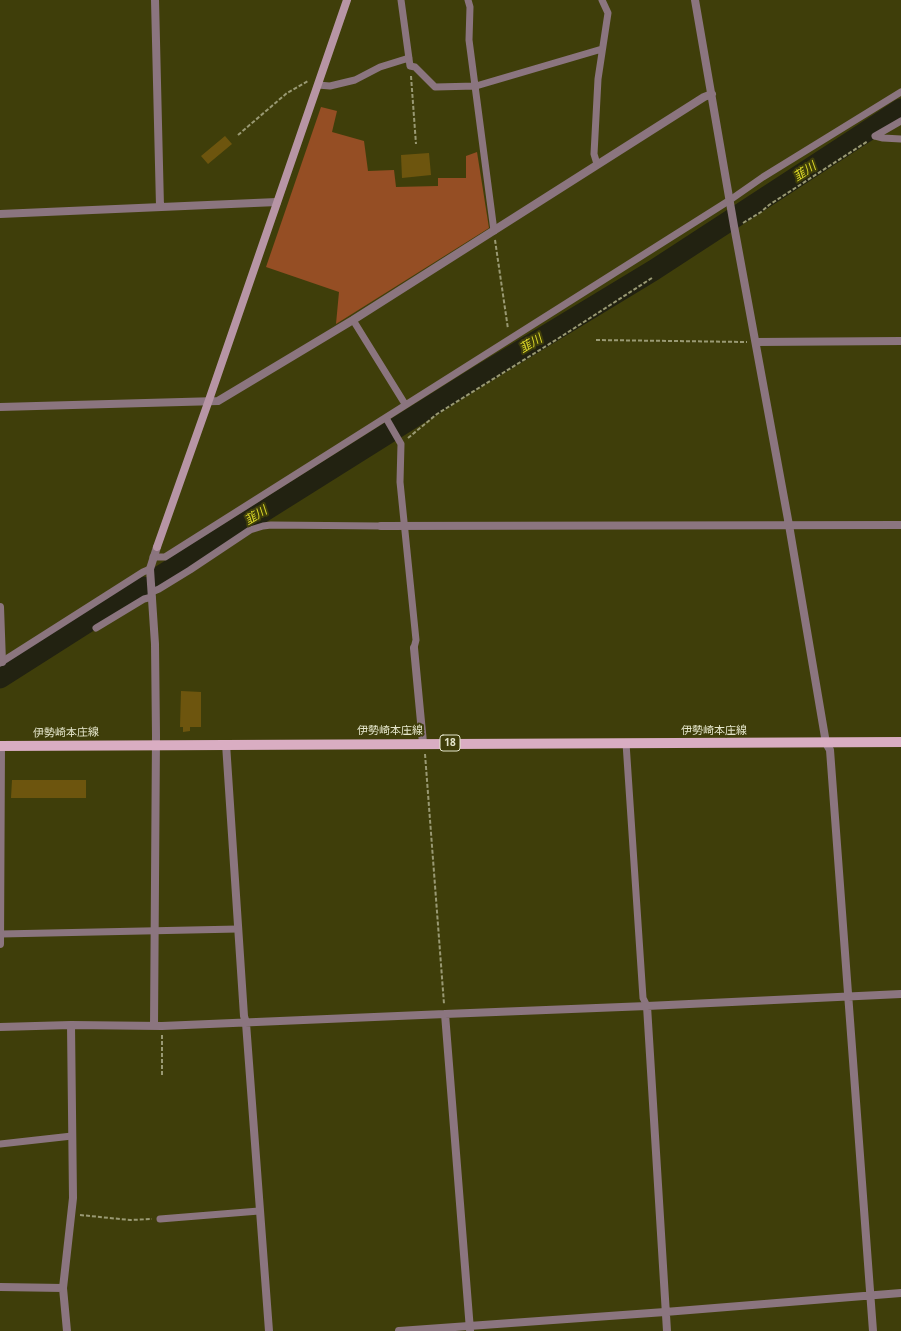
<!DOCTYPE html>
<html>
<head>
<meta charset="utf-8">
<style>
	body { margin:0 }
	canvas { display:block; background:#3f3e0a }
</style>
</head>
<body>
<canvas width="901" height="1331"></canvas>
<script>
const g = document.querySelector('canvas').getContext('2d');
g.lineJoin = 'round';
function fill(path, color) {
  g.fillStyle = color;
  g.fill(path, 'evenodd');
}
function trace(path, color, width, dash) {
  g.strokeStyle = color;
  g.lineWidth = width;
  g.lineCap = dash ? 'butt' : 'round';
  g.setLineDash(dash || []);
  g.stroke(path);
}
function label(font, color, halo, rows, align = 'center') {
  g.font = font + ' "Noto Sans","Noto Sans JP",sans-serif';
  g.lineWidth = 4;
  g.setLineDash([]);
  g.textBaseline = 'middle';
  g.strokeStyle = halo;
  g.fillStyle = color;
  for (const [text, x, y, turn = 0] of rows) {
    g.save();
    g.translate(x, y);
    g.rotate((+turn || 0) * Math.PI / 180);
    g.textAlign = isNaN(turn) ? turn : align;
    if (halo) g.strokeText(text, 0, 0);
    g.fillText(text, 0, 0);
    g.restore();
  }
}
const green = new Path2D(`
	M 321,107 L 337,111 L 332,132 L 364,141 L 368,171 L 394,170 L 396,187 L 438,186 L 438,178 L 466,178 L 466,156 L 477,152 L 489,228 L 336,324 L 339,292 L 266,267 Z`);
const river = new Path2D(`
	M 159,577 L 479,376 L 654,270 L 901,109
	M 0,678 L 143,587`);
const building = new Path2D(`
	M 225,136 L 232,144 L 208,164 L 201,156 Z
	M 429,153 L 431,175 L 402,178 L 401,155 Z
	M 181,691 L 201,692 L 201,727 L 190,727 L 190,731 L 183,732 L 183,727 L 180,727 Z
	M 12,780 L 86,780 L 86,798 L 11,798 Z`);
const path = new Path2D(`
	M 411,76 L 416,144
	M 238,135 L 287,93 L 308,81
	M 743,223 L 761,212 L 769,205 L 868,141
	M 495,240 L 508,329
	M 596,340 L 747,342
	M 408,438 L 437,414 L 559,338 L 652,278
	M 425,754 L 444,1004
	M 162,1035 L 162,1075
	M 80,1215 L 130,1220 L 152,1219`);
const lane = new Path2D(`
	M 401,0 L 410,66 L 415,67 L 435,87 L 476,86 L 602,49
	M 468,0 L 470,7 L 469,40 L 494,231
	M 318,85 L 330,86 L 355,80 L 380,67 L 409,58
	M 875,136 L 901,121
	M 875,136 L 883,138 L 901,139
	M 597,164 L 594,154 L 598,79 L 608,13 L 602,0
	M 353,320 L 405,404
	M 386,418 L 401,444 L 400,482 L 416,640 L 414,648
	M 153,557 L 165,557 L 730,200 L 763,177 L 901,92
	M 152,592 L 159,589 L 190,570 L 250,530 L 263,526 L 271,525 L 381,526
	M 96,628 L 144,599 L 152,597
	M 0,663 L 143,572 L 150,569
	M 626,743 L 643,998 L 647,1006
	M 1,934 L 238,929
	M 0,1144 L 72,1136
	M 160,1219 L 259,1211`);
const street = new Path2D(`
	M 155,0 L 160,206
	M 695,0 L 734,226 L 789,525 L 826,743 L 830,750 L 873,1331
	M 0,214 L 277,202
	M 756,342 L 901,341
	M 0,407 L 218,401 L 353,320 L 704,97 L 712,94
	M 381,526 L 901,525
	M 0,607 L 2,662
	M 414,648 L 423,743
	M 226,744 L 244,1016 L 246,1023 L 269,1331
	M 0,944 L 1,746
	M 647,1006 L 667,1331
	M 445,1014 L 470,1330
	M 154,1026 L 156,736 L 155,644 L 150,569 L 157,547
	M 0,1027 L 71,1025 L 162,1026 L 445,1014 L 647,1006 L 901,994
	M 0,1287 L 63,1288
	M 67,1331 L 63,1288 L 73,1198 L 71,1025
	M 399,1331 L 665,1312 L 901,1293`);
const secondary = new Path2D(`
	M 157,547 L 209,400 L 347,0`);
const primary = new Path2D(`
	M 0,746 L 901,742`);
const shields = [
	[450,743,20]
];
const shieldNames = [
	["18",450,743]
];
const streetNames = [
	["伊勢崎本庄線",390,731],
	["伊勢崎本庄線",714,731],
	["伊勢崎本庄線",66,733,-1]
];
const waterNames = [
	["韮川",805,172,-33],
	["韮川",531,344,-31],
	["韮川",256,516,-32]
];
fill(green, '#954e24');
trace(river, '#221', 21);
fill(building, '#6d550e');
trace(path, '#999973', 2, [4, 2]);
trace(lane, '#8b757f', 7);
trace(street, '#8b757f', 8);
trace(secondary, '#b795a5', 8);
trace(primary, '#d9adc2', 10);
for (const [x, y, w] of shields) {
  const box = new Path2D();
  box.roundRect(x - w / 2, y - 8, w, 16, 3);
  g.fillStyle = '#3f3e0a';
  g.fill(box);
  trace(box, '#e5e6cc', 1);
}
label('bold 10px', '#e5e6cc', null, shieldNames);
label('11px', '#e5e6cc', '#3f3e0a', streetNames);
label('italic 12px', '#ddd929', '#3f3e0a', waterNames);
</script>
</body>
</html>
